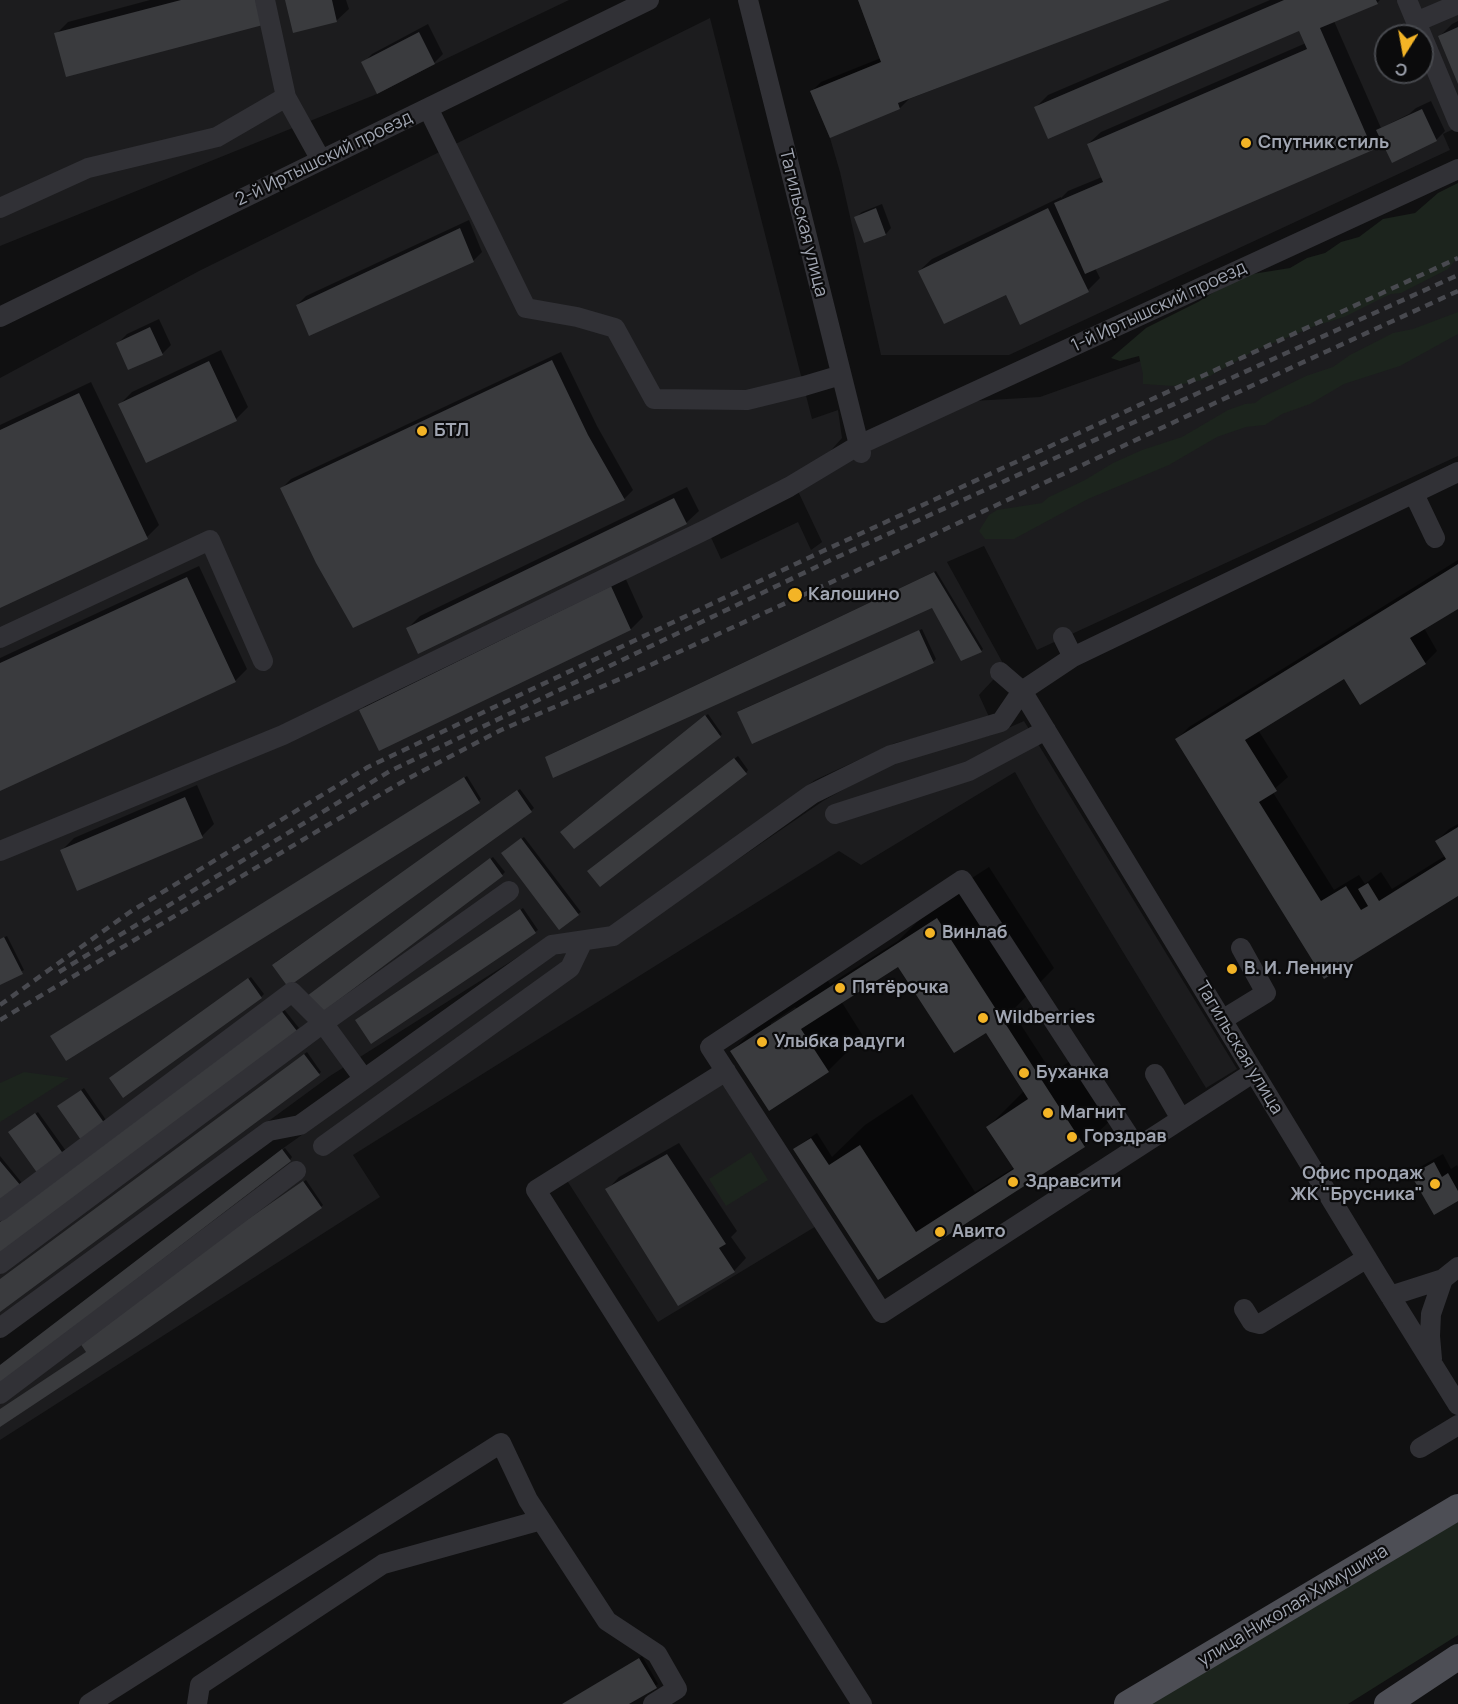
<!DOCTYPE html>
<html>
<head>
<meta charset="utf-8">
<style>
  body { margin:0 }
  #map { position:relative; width:1458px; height:1704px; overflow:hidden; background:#101011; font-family:Manrope,sans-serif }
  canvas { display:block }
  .north { position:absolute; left:1374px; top:24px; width:60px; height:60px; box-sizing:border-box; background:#0b0b0c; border:2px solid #47494e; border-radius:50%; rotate:191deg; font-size:16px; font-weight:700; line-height:24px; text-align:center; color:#a1a6b2 }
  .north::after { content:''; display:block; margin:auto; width:21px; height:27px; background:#f3b426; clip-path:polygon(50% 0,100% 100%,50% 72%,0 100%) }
</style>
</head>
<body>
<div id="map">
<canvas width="1458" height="1704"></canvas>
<div class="north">С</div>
</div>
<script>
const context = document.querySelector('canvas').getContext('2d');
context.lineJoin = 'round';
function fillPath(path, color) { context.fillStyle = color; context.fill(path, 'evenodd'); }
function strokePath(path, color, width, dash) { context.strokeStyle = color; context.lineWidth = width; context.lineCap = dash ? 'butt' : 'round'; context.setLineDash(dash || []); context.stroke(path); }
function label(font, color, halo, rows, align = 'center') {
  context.font = font + ' Manrope,sans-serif'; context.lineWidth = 4.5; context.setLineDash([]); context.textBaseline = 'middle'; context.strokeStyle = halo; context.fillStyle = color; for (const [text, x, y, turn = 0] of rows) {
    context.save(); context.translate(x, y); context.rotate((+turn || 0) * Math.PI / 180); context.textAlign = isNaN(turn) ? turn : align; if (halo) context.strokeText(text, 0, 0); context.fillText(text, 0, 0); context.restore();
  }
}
fillPath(new Path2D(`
  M0,0H569L435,64L377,94L0,246Z
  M858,0H1458V127L1443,134L1450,150L1009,355H881L840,172L830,138L810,91L881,62ZM1386,36H1422V72H1386Z
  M710,18L812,419L838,410L842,438L826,456L785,480L703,520L721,559L798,522L811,550L822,542L796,487L861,453L973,401L1040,397L1166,352L1458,195V456L1037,650L984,546L947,562L1005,667L979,695L990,719L895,743L815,780L613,927L548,938L330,1076L0,1318V378L199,271Z
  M1024,721L1237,1069L1206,1088L1037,811L1015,772L861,865L839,851L353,1155L380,1197L0,1440V1365L282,1149L555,955L616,943L823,801L899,758L992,735Z
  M720,1081L818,1225L658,1322L566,1179Z`), '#1c1c1e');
fillPath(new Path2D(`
  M1458,183V257L1448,269L1401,293L1391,294L1382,298L1344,317L1315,326L1254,351L1203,380L1173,386L1143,384V374L1139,356L1120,361L1111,358L1146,328L1198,302L1240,276L1290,268L1307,258L1325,253L1341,242L1359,237L1383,219L1415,213L1438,193Z
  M1458,312V334L1400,366L1344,384L1310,404L1282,414L1265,425L1246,427L1217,437L1169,465L1088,499L1014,539H985L979,531L989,515L997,510L1042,503L1049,497L1085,480L1113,463L1142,450L1182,437L1228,410L1245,404L1255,403L1263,397L1306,376L1333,367L1350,355L1393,333L1413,329Z
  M24,1072L69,1078L0,1122V1083Z
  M751,1152L768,1180L726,1206L709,1179Z
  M1458,1522V1635L1348,1704H1148L1305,1607Z`), '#1c241d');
fillPath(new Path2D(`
  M150,0H271L56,34L68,22Z
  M286,0H346L349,9L336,21Z
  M860,0H1166L909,99L900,108L812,91L821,82L881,58Z
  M1270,0H1380L1377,3L1334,21L1381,128L1409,114L1416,108L1431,101L1445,131L1436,140L1382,138L1372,148L1095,268L1100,278L1088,290L1006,293L919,271L932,259L1061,197V198L1068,191L1102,177L1088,144L1101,132L1306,43L1300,29L1035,108L1048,95Z
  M1458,21V80L1440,36L1452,24Z
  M428,24L443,54L434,63H363L372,54Z
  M882,204L891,228L886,234L865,241L856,217L862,212Z
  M469,220L482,252L473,261L297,305L306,296Z
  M159,319L171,345L162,354L118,343L127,334Z
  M221,350L248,407L236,419L120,404L132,392Z
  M561,352L597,426L633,490L624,499L282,488L291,479Z
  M91,382L159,525L147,537L0,606V425Z
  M687,487L699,511L686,523L408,628L420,616Z
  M1458,560V607L1424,628L1437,651L1425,663L1344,677L1258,730L1288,777L1272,791L1334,890L1359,875L1365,884L1381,872L1392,889L1445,856L1436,842L1449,829L1458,824V895L1324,977L1177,739L1189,727Z
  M199,566L247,669L235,681L0,789V658Z
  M936,571L983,649L981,651L932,607L549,755Z
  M624,575L643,617L631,629L361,710L373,698Z
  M922,629L936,659L933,662L739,712L741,710Z
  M708,714L722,734L720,736L564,830Z
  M738,756L748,770L746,773L592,869Z
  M467,776L481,799L479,801L54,1034Z
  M197,785L214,824L202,836L62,850L74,838Z
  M520,789L534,808L532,810L288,985L276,962Z
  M524,837L581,912L578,914L505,850Z
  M493,857L505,872L502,875L320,1012L311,994Z
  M989,867L1054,968L1012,1011L1052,1073L1082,1053L1120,1111L1084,1146L878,1278L795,1150L801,1144L817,1133L832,1157L865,1125L912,1094L975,1192L1015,1167L988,1127L1024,1091L988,1033L899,964L841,1001L863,1036L828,1071L732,1051L767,1016L826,978L830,984L898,941L941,898ZM795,1007L797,1009L771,1026V1023Z
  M523,908L538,930L535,932L371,1042L359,1018Z
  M7,936L24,970L0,983V939Z
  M251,977L264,994L261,997L124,1096L113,1076Z
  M283,1008L299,1028L296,1030L0,1223Z
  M307,1052L321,1072L319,1074L0,1311V1280Z
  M84,1088L106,1120L104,1123L61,1104Z
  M38,1112L66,1151L63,1154L13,1130Z
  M679,1143L737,1231L731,1237L746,1258L734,1271L607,1190L619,1177Z
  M285,1148L292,1157L290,1160L0,1366Z
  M1443,1154L1451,1169L1457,1165L1458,1167V1199L1413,1175L1422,1166Z
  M0,1156L22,1183L0,1202Z
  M306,1180L323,1205L321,1207L0,1426V1410L87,1352L123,1307Z
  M642,1656L658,1684L626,1704H563Z`), '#0007');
fillPath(new Path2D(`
  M181,0H256L263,25L66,77L54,33Z
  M285,0H332L337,22L293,33Z
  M858,0H1170L898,103L900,109L830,138L810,91L881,62Z
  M1284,0H1376L1378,4L1320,28L1373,150L1085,274L1054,203L1103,182L1087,144L1307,49L1299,31L1048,139L1034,107Z
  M1458,27V84L1438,36Z
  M419,32L435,64L377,94L361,62Z
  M1422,109L1437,141L1392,163L1376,130Z
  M876,208L886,235L864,243L854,217Z
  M1048,208L1089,292L1020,325L1006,295L944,324L918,271Z
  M460,228L474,262L309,336L296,305Z
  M150,327L163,355L128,370L116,343Z
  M552,360L588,435L625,500L353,628L316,563L280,488Z
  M209,361L237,421L146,463L118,404Z
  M79,393L148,539L0,608V430Z
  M674,498L687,524L418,654L406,628Z
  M1458,564V609L1410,638L1426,664L1360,705L1344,679L1245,740L1277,791L1259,802L1321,901L1346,886L1361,910L1368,906L1358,889L1368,883L1379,901L1446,859L1435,841L1458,827V896L1324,979L1175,739Z
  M934,572L982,652L961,661L932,608L553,778L545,757Z
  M187,577L236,682L0,791V663Z
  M611,586L631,630L379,751L359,710Z
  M919,630L934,663L752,744L737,712Z
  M705,715L721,737L574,849L560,832Z
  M734,758L747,774L600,887L587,871Z
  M464,777L480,803L66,1061L50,1036Z
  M517,790L532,812L288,987L272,965Z
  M185,797L203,838L77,891L60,850Z
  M521,838L579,915L559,930L501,853Z
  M490,858L503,876L320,1014L307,996Z
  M520,909L536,933L371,1044L355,1020Z
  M937,918L1085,1147L878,1280L793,1149L811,1138L829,1165L860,1145L916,1232L1014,1169L986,1127L1028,1099L986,1033L954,1053L898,967L801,1029L829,1072L769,1111L730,1051Z
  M4,937L23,974L0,985V939Z
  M248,978L262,998L123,1098L109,1078Z
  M280,1009L297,1031L0,1257V1222Z
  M304,1054L320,1075L0,1312V1279Z
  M81,1090L105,1124L81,1140L57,1106Z
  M35,1113L64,1155L38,1174L8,1132Z
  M282,1149L291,1161L0,1384V1365Z
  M667,1154L726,1244L719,1248L735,1272L678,1306L605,1189Z
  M0,1161L21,1186L0,1204Z
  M1434,1162L1442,1177L1448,1173L1458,1191V1201L1434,1215L1411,1175Z
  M303,1181L322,1208L137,1336L0,1427V1409L86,1352L78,1340L118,1309Z
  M639,1658L657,1688L629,1704H562Z`), '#3a3b3e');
strokePath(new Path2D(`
  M748,0L861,453
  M1407,0L1458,122
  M1416,22L1458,4
  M286,97L321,160
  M428,108L526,308L577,317L615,328L654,399L747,400L804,386L841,375
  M0,208L88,168L217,137L286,97L265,0
  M0,317L649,0
  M1414,494L1435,538
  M1063,637L1073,657
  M0,638L210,540L263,661
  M1000,672L1022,691L1379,1278L1458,1405
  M835,814L969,771L1046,730
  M0,851L283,735L707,529L789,487L859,445L1458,169
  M1222,1020L1266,993L1241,948
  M726,1071L536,1190L862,1704
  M1155,1074L1181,1119
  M323,1146L570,968L583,941
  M1136,1147L962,880L710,1047L882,1313L1254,1072
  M0,1211L292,992L323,1023L364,1079
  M0,1264L323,1023L509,891
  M1390,1296L1443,1279L1458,1267
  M1244,1309L1252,1322L1260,1324L1367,1258
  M0,1328L269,1131L300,1125L552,945L613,936L812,794L891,755L1001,722L1022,691L1073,657L1458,472
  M1432,1359L1430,1336L1431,1314L1443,1279
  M0,1394L296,1171
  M1420,1448L1458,1425
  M89,1704L501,1443L528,1500L607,1621L657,1654L677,1689L653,1704
  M197,1704L200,1685L383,1564L541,1520`), '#313136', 20);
strokePath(new Path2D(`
  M1127,1704L1458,1507
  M1387,1704L1458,1657`), '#4d4e55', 26);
strokePath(new Path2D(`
  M59,972L390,771L833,559L1458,275
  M0,1005L130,912L368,767L823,551L1458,258
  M0,1020L321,829L409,778L501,730L622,678L847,575L1247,388L1458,291`), '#48494f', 4.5, [8, 6]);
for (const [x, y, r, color] of [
  [1246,143,6,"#f3b426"],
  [422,431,6,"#f3b426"],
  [795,595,8,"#f3b426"],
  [930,933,6,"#f3b426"],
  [1232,969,6,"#f3b426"],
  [840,988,6,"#f3b426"],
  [983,1018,6,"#f3b426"],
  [762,1042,6,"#f3b426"],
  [1024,1073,6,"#f3b426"],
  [1048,1113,6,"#f3b426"],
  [1072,1137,6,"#f3b426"],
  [1013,1182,6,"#f3b426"],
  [1435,1184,6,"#f3b426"],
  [940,1232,6,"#f3b426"]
]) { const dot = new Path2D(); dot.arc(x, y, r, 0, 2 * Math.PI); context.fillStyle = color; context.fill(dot); strokePath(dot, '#0b0b0c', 2); }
label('bold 18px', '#a1a6b2', '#0b0b0c', [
  ["Спутник стиль",1258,143],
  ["БТЛ",434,431],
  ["Калошино",808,595],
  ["Винлаб",942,933],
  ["В. И. Ленину",1244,969],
  ["Пятёрочка",852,988],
  ["Wildberries",995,1018],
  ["Улыбка радуги",774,1042],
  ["Буханка",1036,1073],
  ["Магнит",1060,1113],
  ["Горздрав",1084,1137],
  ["Офис продаж",1423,1174,"right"],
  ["ЖК \"Брусника\"",1423,1195,"right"],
  ["Здравсити",1025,1182],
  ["Авито",952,1232]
], 'left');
label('18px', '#a1a6b2', '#0b0b0c', [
  ["2-й Иртышский проезд",324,159,-26],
  ["Тагильская улица",803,223,76],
  ["1-й Иртышский проезд",1159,307,-25],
  ["Тагильская улица",1239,1048,59],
  ["улица Николая Химушина",1293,1606,-31]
]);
</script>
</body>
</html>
